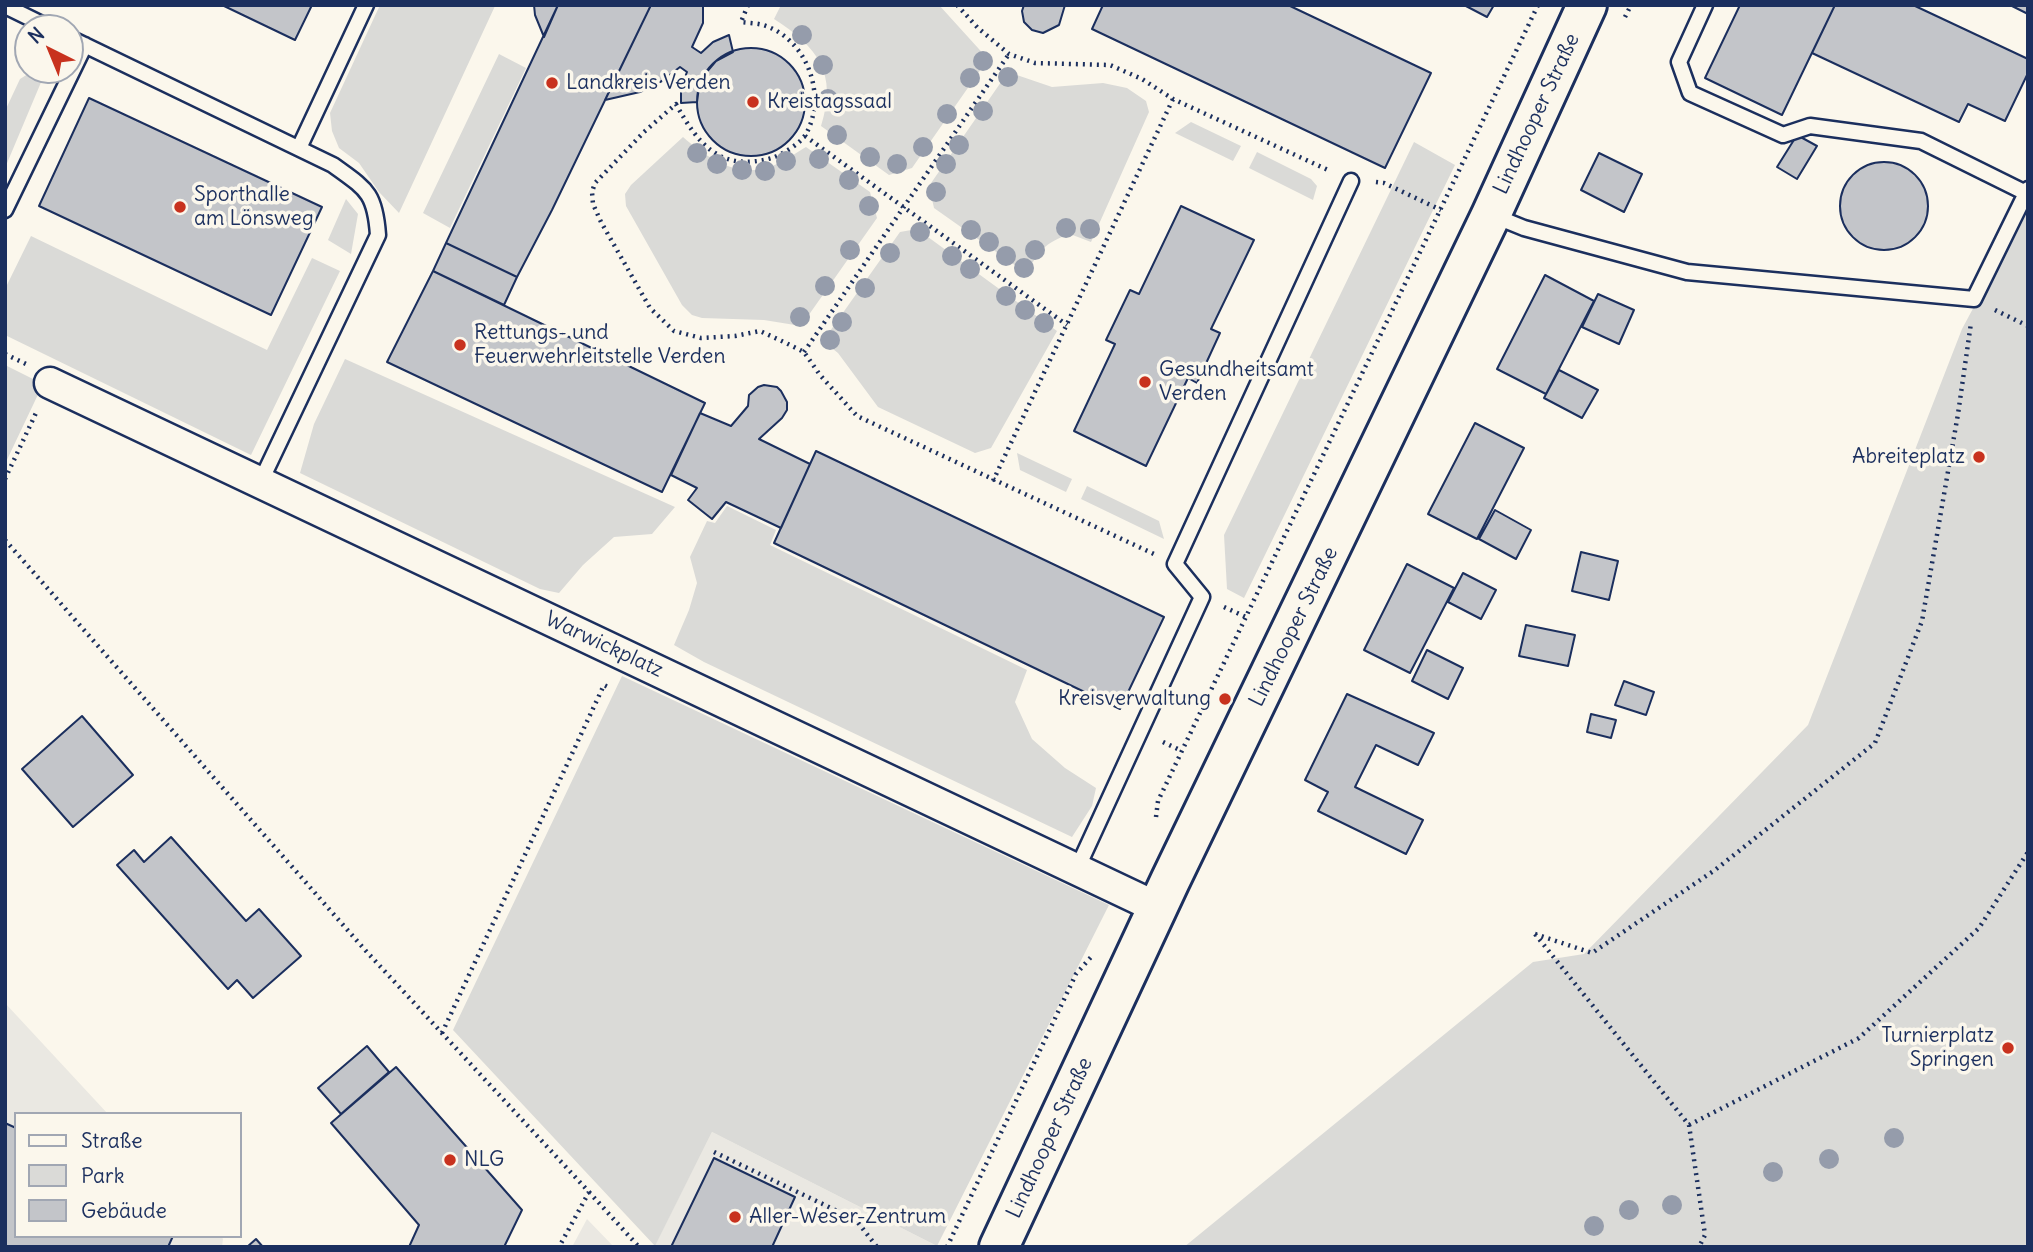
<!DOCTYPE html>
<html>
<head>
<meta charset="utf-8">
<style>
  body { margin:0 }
  #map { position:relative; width:2033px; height:1252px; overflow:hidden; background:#fbf7ec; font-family:Delius,sans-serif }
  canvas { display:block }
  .frame { position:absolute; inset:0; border:7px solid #1b2f5e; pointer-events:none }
  .legend { position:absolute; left:14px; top:1112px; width:228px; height:126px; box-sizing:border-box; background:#fbf7ec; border:2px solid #a1a7b3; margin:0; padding:9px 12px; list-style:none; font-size:21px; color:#1b2f5e }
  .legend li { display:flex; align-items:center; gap:14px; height:35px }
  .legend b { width:35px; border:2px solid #a1a7b3 }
  .north { position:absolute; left:14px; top:14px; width:70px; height:70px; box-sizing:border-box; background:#fbf7ec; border:2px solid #a1a7b3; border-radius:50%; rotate:317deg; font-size:19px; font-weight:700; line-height:28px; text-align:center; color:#1b2f5e }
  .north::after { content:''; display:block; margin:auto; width:24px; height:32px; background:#c8321e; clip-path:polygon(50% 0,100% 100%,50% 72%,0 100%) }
</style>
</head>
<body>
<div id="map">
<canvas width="2033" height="1252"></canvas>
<div class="frame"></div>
<ul class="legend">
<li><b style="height:9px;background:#fbf7ec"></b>Straße</li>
<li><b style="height:19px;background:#dadad7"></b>Park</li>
<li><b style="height:19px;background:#c3c5c9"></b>Gebäude</li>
</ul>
<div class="north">N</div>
</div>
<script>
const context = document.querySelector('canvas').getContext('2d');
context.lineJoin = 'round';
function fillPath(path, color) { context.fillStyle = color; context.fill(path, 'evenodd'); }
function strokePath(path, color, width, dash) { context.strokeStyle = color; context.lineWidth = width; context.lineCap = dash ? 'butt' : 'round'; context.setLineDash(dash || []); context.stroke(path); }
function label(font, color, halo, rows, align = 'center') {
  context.font = font + ' Delius,sans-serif'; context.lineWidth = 7; context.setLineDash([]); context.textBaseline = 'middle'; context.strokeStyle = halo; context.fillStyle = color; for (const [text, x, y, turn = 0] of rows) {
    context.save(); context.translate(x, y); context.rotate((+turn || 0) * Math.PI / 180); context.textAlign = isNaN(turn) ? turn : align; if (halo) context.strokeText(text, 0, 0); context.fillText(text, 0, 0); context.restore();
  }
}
fillPath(new Path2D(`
  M5,1003L108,1114H16V1236H221L223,1239L222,1247H5Z
  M712,1132L937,1246L654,1247Z
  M587,1219L614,1247H572Z`), '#eae8e2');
fillPath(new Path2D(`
  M380,5L495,6L399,213L379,192L359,163L339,148L332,131L330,113Z
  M781,5H939L988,59L912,168L889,175L821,126C838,74 818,47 774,19Z
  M499,54L526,68L450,228L423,213Z
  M31,72L37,73L42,80L5,168V111L20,79Z
  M1008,72L1052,87L1103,83L1127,88L1146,101L1149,112L1091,242L1070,234C1044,243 1040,250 1026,273L934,208L929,186Z
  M1191,122L1241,146L1233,161L1175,133Z
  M683,137C709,160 742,181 777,164C787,160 797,152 806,147L870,192L877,218L801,326L764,320L702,318L692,315L682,305L626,206L625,194L631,185Z
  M1414,142L1455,165L1244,598L1227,589L1224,535Z
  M1257,152L1311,179L1317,186L1313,200L1249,168Z
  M346,199L358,214L351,254L328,240Z
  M2028,206V1247H1184L1533,962L1584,954L1808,725L1962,329Z
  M917,229L1057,331L991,448L975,453L878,407L838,353L823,341L900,232Z
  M31,236L267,350L312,258L340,271L251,455L5,335V289Z
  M345,359L675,507L652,534L614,537L583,565L559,593L540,589L300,473L314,424Z
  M5,365L43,384L5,464Z
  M1017,453L1072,479L1066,492L1020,470Z
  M1087,486L1159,521L1164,539L1081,499Z
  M727,506L776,530L770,545L1027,670L1015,702L1032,739L1065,768L1096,788L1092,806L1072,837L704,662L674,645L689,610L697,583L690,557L707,521L715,523Z
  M622,676L1109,905L937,1246L712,1132L655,1246L453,1030Z`), '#dadad7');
const building = new Path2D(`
  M222,5H312L295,40Z
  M534,5H558L544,37L535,15Z
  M558,5H651L552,210L517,277L446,243Z
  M651,5H703V23L692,47L701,53L713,42L729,35L733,52L716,61L705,74L699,87L697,102L681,103V87L687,72L680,67L662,81L640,92L605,100Z
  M1024,5H1065L1059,25L1043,33L1032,30L1024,22L1022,11Z
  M1103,5H1288L1431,73L1385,168L1092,29Z
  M1464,5H1494L1487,17Z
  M1740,5H1835L1782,115L1705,78Z
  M1835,5H1913L2028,59V73L2005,121L1968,104L1959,122L1812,53Z
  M2010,5H2028V14Z
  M697 102a54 54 0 1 1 108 0a54 54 0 1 1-108 0Z
  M89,98L322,207L271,315L39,206Z
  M1797,135L1817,146L1797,179L1777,167Z
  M1599,153L1642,174L1624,212L1581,190Z
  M1840 206a44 44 0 1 1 88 0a44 44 0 1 1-88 0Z
  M1181,206L1254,240L1211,329L1220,333L1197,383L1188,378L1146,466L1074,431L1115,344L1106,340L1130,290L1139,294Z
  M446,243L517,277L504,305L433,271Z
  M433,271L705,403L662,492L387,362Z
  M1545,275L1594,301L1546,394L1497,369Z
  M1598,294L1634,310L1619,344L1582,327Z
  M1559,370L1598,390L1582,418L1544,398Z
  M764,385L777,387L781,391L787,402V410L782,418L759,439L810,464L781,528L726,502L712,519L688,500L697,488L671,475L700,413L731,426L748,406L749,395L758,387Z
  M1475,423L1524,448L1477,539L1428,514Z
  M816,451L1164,617L1120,709L774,543Z
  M1495,510L1531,530L1516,559L1479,539Z
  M1581,552L1618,561L1609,600L1572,591Z
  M1407,564L1454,588L1410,673L1364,650Z
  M1463,573L1496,590L1481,619L1448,602Z
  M1526,625L1575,635L1568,666L1519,656Z
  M1427,650L1463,668L1448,699L1412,681Z
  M1624,681L1654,692L1646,715L1615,705Z
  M1347,694L1434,733L1418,765L1376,745L1355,787L1423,820L1406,854L1318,811L1328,792L1305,780Z
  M1591,714L1616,720L1611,738L1587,732Z
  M82,716L133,775L73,827L22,769Z
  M171,837L246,921L259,909L301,956L253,998L237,980L228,989L117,865L134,850L144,862Z
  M367,1046L389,1072L341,1114L318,1088Z
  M396,1067L522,1210L504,1247H409L419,1225L331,1123Z
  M5,1123L16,1128V1236H173L168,1247H5Z
  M714,1158L795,1197L772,1247H671Z
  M256,1239L263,1247H247Z`);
fillPath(building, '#c3c5c9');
strokePath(building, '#1b2f5e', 2);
const service = new Path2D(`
  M1705,5L1679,62L1690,93L1783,135L1810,126L1921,141L2026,193
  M5,6L50,28
  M70,38L333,165C366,189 375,192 378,235L260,483
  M299,148L366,5
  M5,210L85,45
  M1492,215L1524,228L1687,272L1974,299L2028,189
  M1077,869L1202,597L1175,564L1351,181`);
const minor = new Path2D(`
  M50,383L1158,908`);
const secondary = new Path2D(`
  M999,1247L1170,881L1491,215L1587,5`);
strokePath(service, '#1b2f5e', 19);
strokePath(minor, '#1b2f5e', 35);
strokePath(secondary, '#1b2f5e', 44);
strokePath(new Path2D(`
  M748,5L741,22C748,23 756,23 763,25C806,38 828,94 806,134C800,144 783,154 772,158C721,172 699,146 676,104L644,132L595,183L592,192L593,204L601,222L650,308L674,331L701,338L735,336L760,331L786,343L804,352L820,375L857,416L1154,554
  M957,5L978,28L1009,54L1035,63L1110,65L1142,79L1173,99L1328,170
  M1625,17L1631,5
  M805,136L1067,325
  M1376,182L1384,183L1441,210
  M1995,310L2028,326
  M804,352L1009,54
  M5,354L26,364
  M5,479L36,413
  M993,481L1173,99
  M5,540L366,951L589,1192L559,1247
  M1224,607L1246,617
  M1163,742L1182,751
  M1156,817L1158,801L1538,5
  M1535,934L1592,953L1715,870L1875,743L1922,621L1958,414L1971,323
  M1535,934L1689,1125L1705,1235L1699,1247
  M442,1033L604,685L608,687
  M1689,1125L1859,1038L1979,928L2028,852
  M714,1152L856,1220L877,1247
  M589,1192L639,1247
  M947,1247L1076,974L1091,957`), '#1b2f5e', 4.5, [2, 5]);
strokePath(service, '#fbf7ec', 14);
strokePath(minor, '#fbf7ec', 30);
strokePath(secondary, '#fbf7ec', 38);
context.fillStyle = '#959cab';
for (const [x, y] of [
  [802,35],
  [983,61],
  [823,65],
  [1008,77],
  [970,78],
  [828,99],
  [983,111],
  [947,114],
  [837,135],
  [959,145],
  [923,147],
  [697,153],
  [870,157],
  [819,159],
  [786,161],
  [717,164],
  [897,164],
  [946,164],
  [742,170],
  [765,171],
  [849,180],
  [936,192],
  [869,206],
  [1066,228],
  [1090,229],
  [971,230],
  [920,232],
  [989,242],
  [850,250],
  [1035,250],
  [890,253],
  [952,256],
  [1006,256],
  [1024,268],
  [970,269],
  [825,286],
  [865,288],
  [1006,296],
  [1025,310],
  [800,317],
  [842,322],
  [1044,323],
  [830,340],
  [1894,1138],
  [1829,1159],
  [1773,1172],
  [1672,1205],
  [1629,1210],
  [1594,1226]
]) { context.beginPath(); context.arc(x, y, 10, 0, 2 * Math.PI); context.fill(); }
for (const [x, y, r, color] of [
  [552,83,7,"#c8321e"],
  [753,102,7,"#c8321e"],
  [180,207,7,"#c8321e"],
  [460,345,7,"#c8321e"],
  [1145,382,7,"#c8321e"],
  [1979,457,7,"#c8321e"],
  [1225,699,7,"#c8321e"],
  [2008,1048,7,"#c8321e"],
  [450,1160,7,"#c8321e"],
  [735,1217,7,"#c8321e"]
]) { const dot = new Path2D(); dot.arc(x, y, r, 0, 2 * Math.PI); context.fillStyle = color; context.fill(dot); strokePath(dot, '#fbf7ec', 2.5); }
label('21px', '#1b2f5e', '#fbf7ec', [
  ["Landkreis Verden",566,83],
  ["Kreistagssaal",767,102],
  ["Sporthalle",194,195],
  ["am Lönsweg",194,219],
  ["Rettungs- und",474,333],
  ["Feuerwehrleitstelle Verden",474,357],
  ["Gesundheitsamt",1159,370],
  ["Verden",1159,394],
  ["Abreiteplatz",1965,457,"right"],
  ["Kreisverwaltung",1211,699,"right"],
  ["Turnierplatz",1994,1036,"right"],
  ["Springen",1994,1060,"right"],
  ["NLG",464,1160],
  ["Aller-Weser-Zentrum",749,1217]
], 'left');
label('21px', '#1b2f5e', '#fbf7ec', [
  ["Lindhooper Straße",1537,114,-65],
  ["Lindhooper Straße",1294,627,-64],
  ["Warwickplatz",604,645,25],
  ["Lindhooper Straße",1050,1138,-65]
]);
</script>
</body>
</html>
